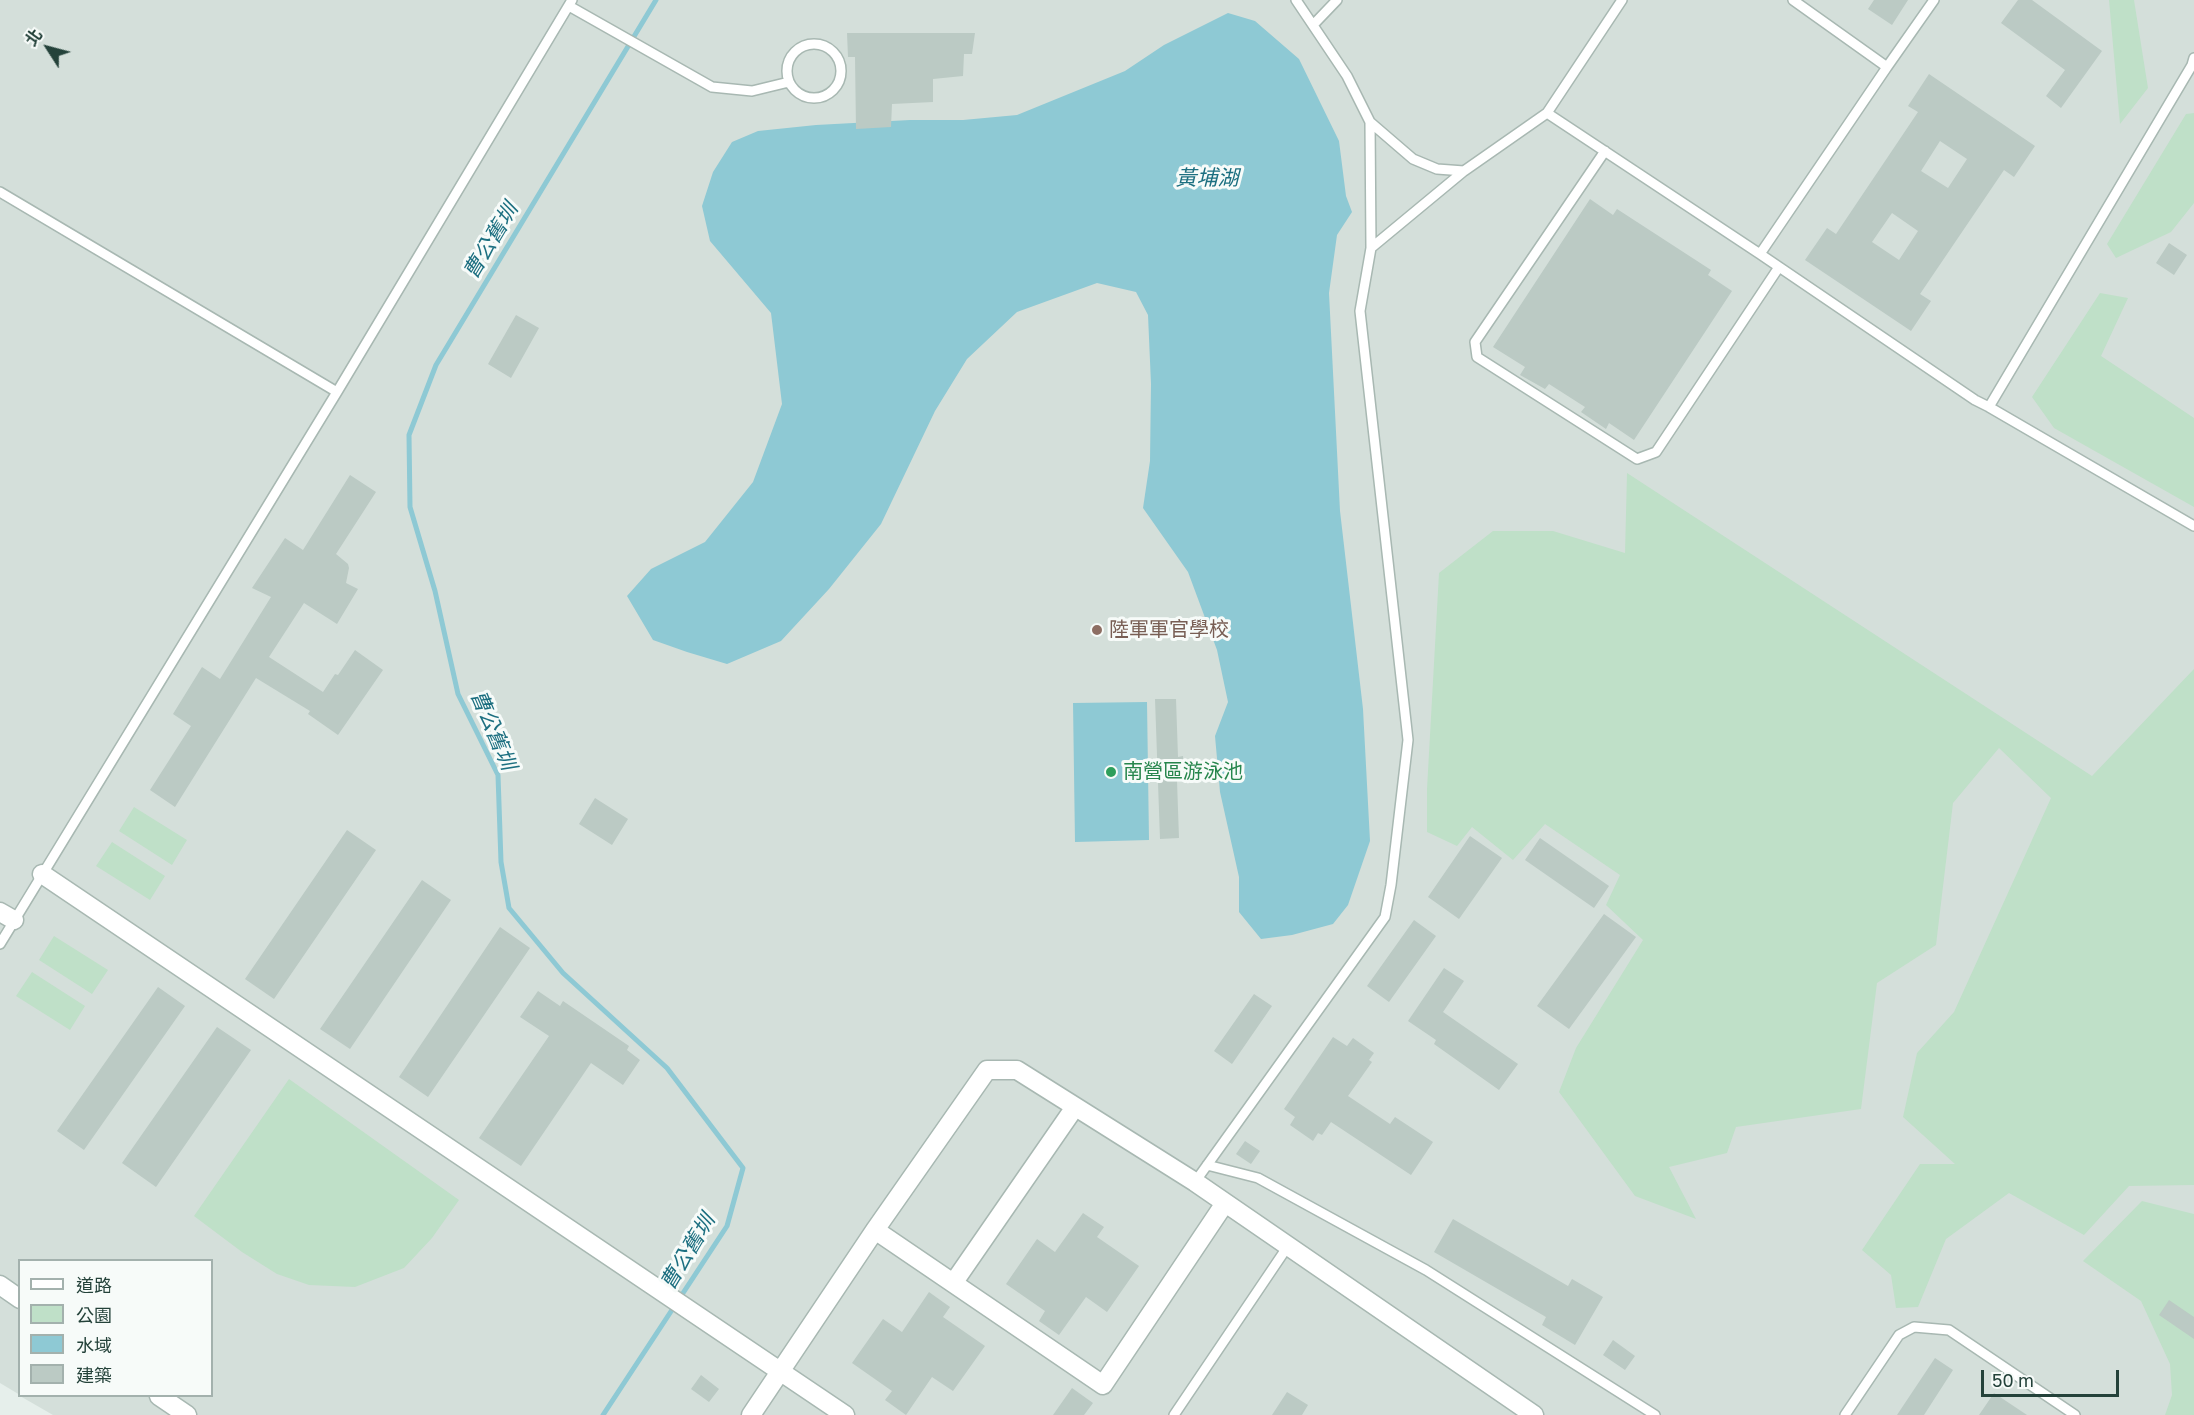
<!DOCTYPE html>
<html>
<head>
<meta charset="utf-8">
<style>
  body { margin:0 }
  #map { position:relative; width:2194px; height:1415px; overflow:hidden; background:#e6efeb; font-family:"Golos Text","Noto Sans TC",sans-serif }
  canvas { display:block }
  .legend { position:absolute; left:18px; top:1259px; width:195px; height:138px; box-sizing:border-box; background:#f7fbf9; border:2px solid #a3b1ad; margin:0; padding:8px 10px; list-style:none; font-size:18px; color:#24423a }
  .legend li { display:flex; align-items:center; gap:12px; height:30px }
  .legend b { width:30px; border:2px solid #a3b1ad }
  .north { position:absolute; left:18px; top:18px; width:60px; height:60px; -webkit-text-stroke:4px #f7fbf9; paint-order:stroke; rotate:306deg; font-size:16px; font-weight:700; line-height:24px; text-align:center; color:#24423a }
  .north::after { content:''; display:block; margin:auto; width:21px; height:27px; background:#24423a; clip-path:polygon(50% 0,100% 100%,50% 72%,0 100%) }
  .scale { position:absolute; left:1981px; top:1370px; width:138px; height:27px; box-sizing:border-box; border:3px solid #24423a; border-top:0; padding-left:8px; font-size:18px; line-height:21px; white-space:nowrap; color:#24423a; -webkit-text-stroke:4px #f7fbf9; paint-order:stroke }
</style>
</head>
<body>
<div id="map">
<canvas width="2194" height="1415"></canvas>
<ul class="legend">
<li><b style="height:8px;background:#fff"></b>道路</li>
<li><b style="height:16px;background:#bfe0c8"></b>公園</li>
<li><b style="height:16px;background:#8ec9d4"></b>水域</li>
<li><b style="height:16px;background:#bbcac4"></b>建築</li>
</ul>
<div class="north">北</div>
<div class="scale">50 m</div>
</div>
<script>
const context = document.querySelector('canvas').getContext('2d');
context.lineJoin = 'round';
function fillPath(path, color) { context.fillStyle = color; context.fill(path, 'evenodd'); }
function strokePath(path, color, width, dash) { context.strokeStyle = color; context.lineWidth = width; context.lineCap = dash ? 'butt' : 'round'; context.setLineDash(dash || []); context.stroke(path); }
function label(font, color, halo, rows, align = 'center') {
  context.font = font + ' "Golos Text","Noto Sans TC",sans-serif'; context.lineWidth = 6; context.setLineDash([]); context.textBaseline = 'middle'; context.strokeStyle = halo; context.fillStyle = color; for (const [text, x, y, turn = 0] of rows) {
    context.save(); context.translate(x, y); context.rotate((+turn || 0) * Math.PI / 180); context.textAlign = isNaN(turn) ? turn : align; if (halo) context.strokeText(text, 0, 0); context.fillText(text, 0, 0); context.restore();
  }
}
fillPath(new Path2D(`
  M0,0H2194V1415H53L20,1396H212V1260H20V1395L0,1383Z`), '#d4dfda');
fillPath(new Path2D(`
  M2109,0H2134L2148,88L2120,124Z
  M2194,113V203L2171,232L2116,258L2107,244L2186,114Z
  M2100,293L2128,298L2101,356L2194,418V507L2054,428L2032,397Z
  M1627,473L2092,776L2194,669V1185L2129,1186L2084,1235L2009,1193L1946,1239L1918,1307L1896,1308L1891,1275L1862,1250L1920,1164H1955L1903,1117L1917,1053L1954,1012L2051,798L1999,748L1953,803L1936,945L1877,983L1861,1109L1736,1127L1727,1153L1669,1167L1696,1219L1635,1196L1559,1092L1576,1048L1643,940L1606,905L1620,875L1545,824L1513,860L1472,827L1457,846L1427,832V789L1439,573L1493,531H1553L1625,553Z
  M134,807L187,840L172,865L119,831Z
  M112,842L165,876L150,900L96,866Z
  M54,936L108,970L92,994L39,960Z
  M32,972L85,1006L70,1030L16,996Z
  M289,1079L459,1200L432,1238L404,1268L355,1287L309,1285L277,1274L242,1252L194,1216Z
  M2142,1201L2194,1214V1415H2165L2172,1395L2170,1364L2141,1301L2083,1261Z`), '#bfe0c8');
fillPath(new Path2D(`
  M1228,13L1255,21L1299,59L1339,141L1346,196L1352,212L1337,235L1329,293L1340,511L1363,709L1370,841L1348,905L1333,924L1292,935L1261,939L1239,912V877L1220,792L1215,736L1228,702L1217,650L1188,572L1143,508L1150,461L1151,384L1148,315L1136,292L1097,283L1017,312L967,359L935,411L881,524L829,589L781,641L727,664L687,652L653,640L627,596L651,569L705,542L753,482L782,404L771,313L710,241L702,206L713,172L732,142L758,131L816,125L910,120H963L1017,115L1125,71L1164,45Z
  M1147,702L1149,840L1075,842L1073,703Z`), '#8ec9d4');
strokePath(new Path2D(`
  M603,1415L727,1226L743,1168L667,1068L563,973L509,908L501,862L498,775L458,694L435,591L410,507L409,435L436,365L656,0`), '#8ec9d4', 5);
fillPath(new Path2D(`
  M1874,0H1908L1892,25L1868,9Z
  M2018,0H2032L2102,51L2061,108L2046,96L2065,70L2001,23Z
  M847,33H975L972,54H964L963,76L933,79V102L892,104L891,127L856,129L855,57H848Z
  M1929,74L2035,146L2014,177L2004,170L1920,294L1931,301L1911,331L1805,260L1827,228L1836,234L1918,112L1908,106ZM1940,141L1967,159L1948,188L1921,171ZM1892,213L1918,231L1899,260L1872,242Z
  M1590,199L1613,215L1617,209L1711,270L1708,275L1732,291L1634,440L1609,423L1606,429L1581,412L1585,407L1549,384L1545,389L1520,375L1525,367L1493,347Z
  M2169,243L2187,255L2174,275L2156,263Z
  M516,315L539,328L511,378L488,364Z
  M350,475L376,492L336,554L348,564L349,568L346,583L358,589L337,624L304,603L269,657L323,692L335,674L338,675L355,650L383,670L338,735L308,714L310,711L256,678L175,807L150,790L191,726L173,714L202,667L220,679L271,597L252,588L285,538L303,550Z
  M1155,699H1176L1178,757L1183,756L1184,781H1177L1179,838L1160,839Z
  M595,798L628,819L612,845L579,824Z
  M347,830L376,850L274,999L245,979Z
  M1470,836L1502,858L1459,919L1428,897Z
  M1540,838L1609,886L1594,908L1525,860Z
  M422,880L451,900L350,1049L320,1029Z
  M1604,914L1636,937L1569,1029L1537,1006Z
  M1414,920L1436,936L1389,1002L1367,986Z
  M500,927L530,948L428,1097L399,1077Z
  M1444,968L1464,981L1443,1012L1518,1064L1499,1090L1434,1044L1436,1040L1408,1021Z
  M158,987L185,1006L84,1150L57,1131Z
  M538,991L560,1006L563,1001L629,1046L627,1050L640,1060L623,1085L591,1063L521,1166L479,1138L549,1036L520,1017Z
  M1254,994L1272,1006L1232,1064L1214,1051Z
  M217,1027L251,1050L156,1187L122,1163Z
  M1333,1037L1347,1046L1353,1038L1374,1053L1369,1060L1372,1062L1348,1096L1390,1124L1395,1117L1433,1142L1411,1175L1331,1122L1322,1135L1318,1133L1313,1141L1290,1125L1295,1117L1284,1109Z
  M1245,1141L1260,1151L1251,1164L1236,1154Z
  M1083,1213L1104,1227L1097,1237L1139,1266L1107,1312L1086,1297L1059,1335L1039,1321L1045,1311L1006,1284L1037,1239L1055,1252Z
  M1453,1219L1568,1286L1572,1279L1603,1297L1575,1345L1542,1325L1546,1317L1434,1252Z
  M929,1292L950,1307L943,1317L985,1346L953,1391L932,1377L906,1415L885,1400L892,1391L852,1363L883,1319L902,1332Z
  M2169,1300L2194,1317V1339L2159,1315Z
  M1613,1340L1635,1356L1625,1370L1603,1355Z
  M1935,1358L1953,1370L1924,1415H1897Z
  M701,1375L719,1389L709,1402L691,1389Z
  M1072,1388L1093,1403L1084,1415H1053Z
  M1287,1392L1308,1405L1302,1415H1272Z
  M1994,1393L2027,1415H1979Z`), '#bbcac4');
const lane = new Path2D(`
  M569,6L712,87L752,91L789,82
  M1313,25L1337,0
  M787 71a27 27 0 1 1 54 0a27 27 0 1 1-54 0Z
  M2194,58L2192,65L1989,407L2194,526
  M1887,67L1934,0
  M1547,113L1760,254L1975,400L1989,407
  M1370,122L1413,159L1437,169L1464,171
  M1605,151L1475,342L1477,357L1637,459L1656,452L1779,267
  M0,192L337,392
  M1371,248L1464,171L1547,113L1622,0
  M1760,254L1887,67L1793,0
  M0,944L337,392L572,0
  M1207,1165L1258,1178L1426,1270L1655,1415
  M1195,1182L1385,917L1391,885L1408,740L1360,311L1371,248L1370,122L1347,76L1296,0
  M1174,1415L1288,1246
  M1845,1415L1899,1335L1914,1327L1949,1330L2075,1415`);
const street = new Path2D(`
  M42,874L845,1415
  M0,912L14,920
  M875,1230L1103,1385L1225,1203
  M954,1282L1075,1107
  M0,1285L20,1299
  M159,1396L187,1415
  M751,1415L875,1230L987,1070H1017L1195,1182L1534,1415`);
strokePath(lane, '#a8b8b2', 12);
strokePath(street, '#a8b8b2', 21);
strokePath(lane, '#fff', 9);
strokePath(street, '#fff', 18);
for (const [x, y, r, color] of [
  [1097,630,6,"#8d6e63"],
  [1111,772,6,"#2e9e5b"]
]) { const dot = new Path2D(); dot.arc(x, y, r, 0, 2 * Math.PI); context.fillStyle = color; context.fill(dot); strokePath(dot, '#f7fbf9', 2); }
label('20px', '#785e54', '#f7fbf9', [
  ["陸軍軍官學校",1109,630]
], 'left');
label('20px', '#27864d', '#f7fbf9', [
  ["南營區游泳池",1123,772]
], 'left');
label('italic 21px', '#1c6f80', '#f7fbf9', [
  ["黃埔湖",1207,178],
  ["曹公舊圳",491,241,-59],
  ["曹公舊圳",493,730,67],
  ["曹公舊圳",688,1252,-59]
]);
</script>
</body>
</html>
